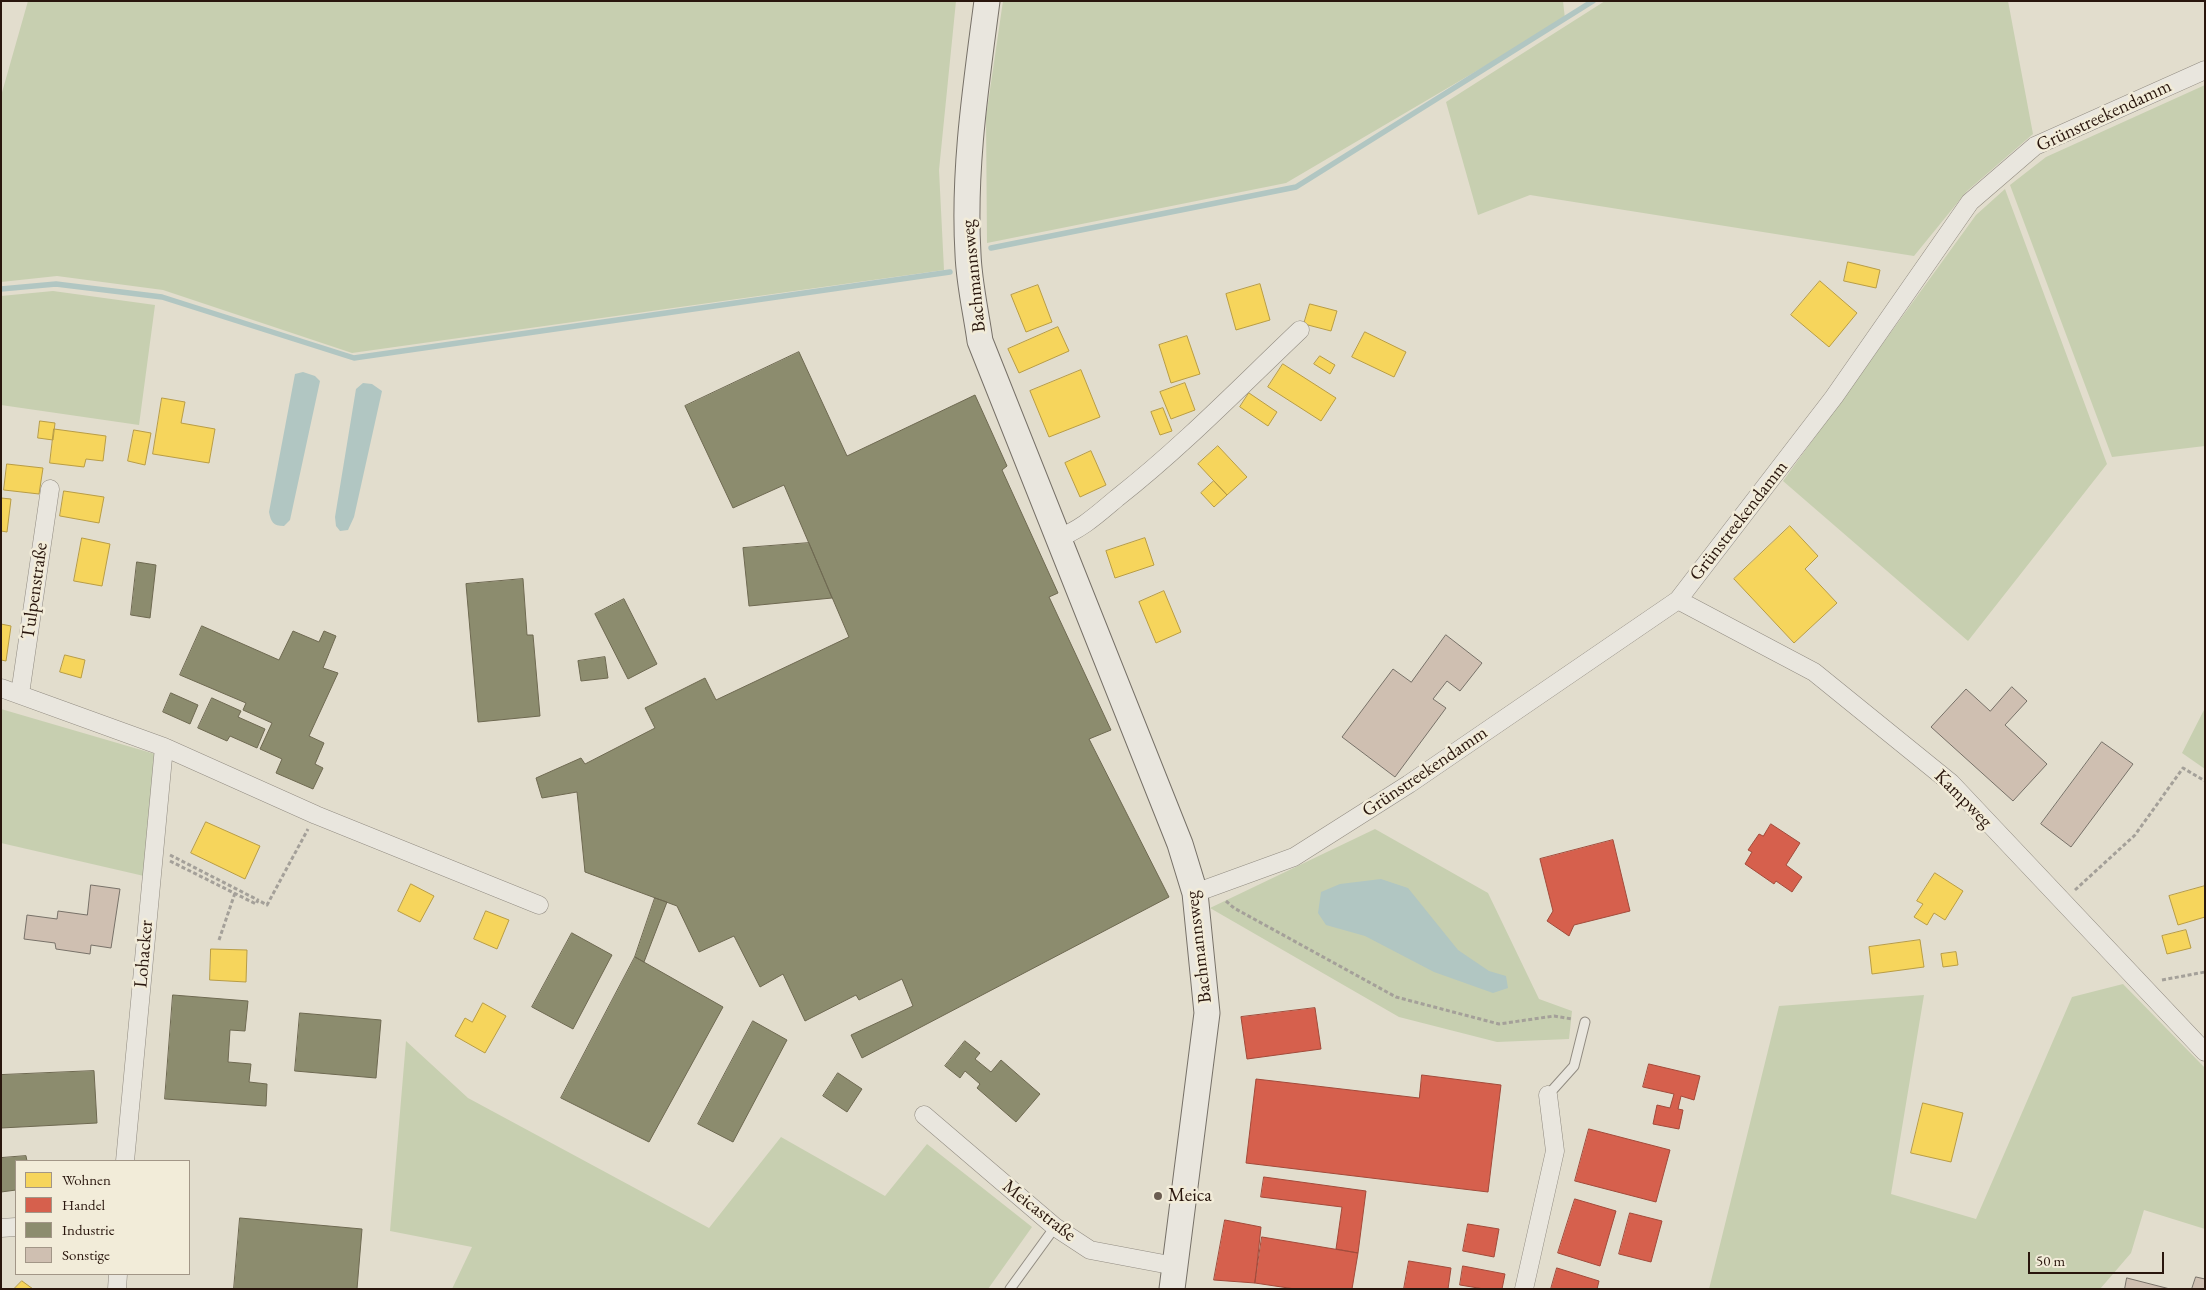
<!DOCTYPE html>
<html>
<head>
<meta charset="utf-8">
<style>
  body { margin:0 }
  #map { position:relative; width:2206px; height:1290px; overflow:hidden; background:#e2ddcd; font-family:"EB Garamond",serif }
  canvas { display:block }
  .frame { position:absolute; inset:0; border:2px solid #29160d; pointer-events:none }
  .legend { position:absolute; left:15px; top:1160px; width:175px; height:115px; box-sizing:border-box; background:#f2ecd9; border:1px solid #a29687; margin:0; padding:6px 9px; list-style:none; font-size:15px; color:#29160d }
  .legend li { display:flex; align-items:center; gap:10px; height:25px }
  .legend b { width:25px; border:1px solid #a29687 }
  .scale { position:absolute; left:2028px; top:1252px; width:136px; height:22px; box-sizing:border-box; border:2px solid #29160d; border-top:0; padding-left:6px; font-size:15px; line-height:18px; white-space:nowrap; color:#29160d; -webkit-text-stroke:4px #f2ecd9; paint-order:stroke }
</style>
</head>
<body>
<div id="map">
<canvas width="2206" height="1290"></canvas>
<div class="frame"></div>
<ul class="legend">
<li><b style="height:14px;background:#f6d55c"></b>Wohnen</li>
<li><b style="height:14px;background:#d6604d"></b>Handel</li>
<li><b style="height:14px;background:#8c8c6e"></b>Industrie</li>
<li><b style="height:14px;background:#cfbfb1"></b>Sonstige</li>
</ul>
<div class="scale">50 m</div>
</div>
<script>
const context = document.querySelector('canvas').getContext('2d');
context.lineJoin = 'round';
function fillPath(path, color) { context.fillStyle = color; context.fill(path, 'evenodd'); }
function strokePath(path, color, width, dash) { context.strokeStyle = color; context.lineWidth = width; context.lineCap = dash ? 'butt' : 'round'; context.setLineDash(dash || []); context.stroke(path); }
function label(font, color, halo, rows, align = 'center') {
  context.font = font + ' "EB Garamond",serif'; context.lineWidth = 5; context.setLineDash([]); context.textBaseline = 'middle'; context.strokeStyle = halo; context.fillStyle = color; for (const [text, x, y, turn = 0] of rows) {
    context.save(); context.translate(x, y); context.rotate((+turn || 0) * Math.PI / 180); context.textAlign = isNaN(turn) ? turn : align; if (halo) context.strokeText(text, 0, 0); context.fillText(text, 0, 0); context.restore();
  }
}
fillPath(new Path2D(`
  M28,1H956L939,170L944,270L352,353L163,290L57,276L1,282V96Z
  M1003,1H1563L1565,19L1286,183L987,243L986,117Z
  M1605,1H2008L2033,134L1967,191L1914,256L1530,195L1478,215L1446,102Z
  M2205,85V446L2112,457L2010,185L2046,157Z
  M2005,189L2107,464L1968,641L1783,481L1976,215Z
  M53,291L155,305L139,425L1,405V296Z
  M2205,708V769L2182,753Z
  M1,709L155,754L144,876L1,843Z
  M1375,829L1488,893L1539,999L1572,1011L1569,1039L1497,1042L1399,1017L1210,908Z
  M2123,984L2205,1068V1229L2144,1210L2131,1253L2100,1289H1709L1779,1006L1924,995L1891,1194L1976,1219L2072,997Z
  M406,1041L468,1098L709,1228L781,1137L885,1196L927,1144L1032,1227L988,1289H452L472,1247L390,1231Z`), '#c7cfb0');
fillPath(new Path2D(`
  M303,372L315,376L320,381L290,520L284,526C273,526 271,522 269,512L295,374Z
  M363,383L372,384L382,391L354,517L348,530L340,531L336,526L335,517L356,389Z
  M1381,879L1408,888L1458,950L1489,971L1506,976L1508,988L1493,993L1434,972L1365,936L1326,925L1318,913L1321,892L1340,884Z`), '#b1c6c2');
const homes = new Path2D(`
  M1848,262L1880,270L1876,288L1844,281Z
  M1820,281L1857,313L1829,347L1791,315Z
  M1260,284L1270,320L1236,330L1226,294Z
  M1038,285L1052,322L1026,332L1011,295Z
  M1310,304L1337,311L1331,331L1304,324Z
  M1058,327L1069,351L1019,373L1008,349Z
  M1365,332L1406,352L1394,377L1352,357Z
  M1187,336L1200,374L1171,383L1159,345Z
  M1320,356L1335,365L1330,374L1314,364Z
  M1283,364L1336,398L1321,421L1268,387Z
  M1081,370L1100,417L1049,437L1030,391Z
  M1185,383L1195,410L1171,419L1160,392Z
  M1249,393L1277,412L1268,426L1240,407Z
  M162,398L185,402L181,423L215,429L209,463L153,454Z
  M1163,408L1172,431L1160,435L1151,412Z
  M40,421L55,423L53,440L38,438Z
  M54,429L106,436L103,461L86,459L84,467L50,463Z
  M134,430L151,433L145,465L128,461Z
  M1218,446L1247,477L1227,495L1198,464Z
  M1091,451L1106,485L1080,497L1065,463Z
  M7,464L43,468L39,494L4,490Z
  M1214,481L1227,495L1214,507L1201,493Z
  M64,491L104,497L99,523L60,516Z
  M1,498L11,499L7,532L1,531Z
  M1790,526L1818,556L1805,569L1837,603L1794,643L1734,579Z
  M82,538L110,544L102,586L74,581Z
  M1145,538L1154,565L1115,578L1106,551Z
  M1164,591L1181,632L1156,643L1139,602Z
  M1,624L11,626L6,661L1,660Z
  M65,655L85,660L81,678L60,672Z
  M206,822L260,846L245,879L191,853Z
  M1935,873L1963,891L1945,920L1934,913L1927,925L1914,917L1923,904L1917,901Z
  M411,884L434,896L420,922L398,911Z
  M2205,886V917L2178,925L2169,896Z
  M486,911L509,920L497,949L474,939Z
  M2186,930L2191,948L2167,954L2162,936Z
  M1920,940L1924,967L1872,974L1869,947Z
  M211,949L247,950L246,982L210,980Z
  M1956,952L1958,965L1943,967L1941,954Z
  M483,1003L506,1016L485,1053L455,1036L465,1018L472,1022Z
  M1923,1103L1963,1113L1951,1162L1911,1153Z
  M22,1281L33,1289H14Z`);
fillPath(homes, '#f6d55c');
strokePath(homes, '#b89c44', 1);
const shops = new Path2D(`
  M1771,824L1800,843L1786,865L1802,877L1792,892L1776,881L1774,884L1745,864L1752,852L1748,850L1759,834L1763,836Z
  M1613,840L1630,911L1574,925L1569,936L1547,921L1553,911L1540,859Z
  M1315,1008L1321,1049L1247,1059L1241,1017Z
  M1649,1064L1700,1076L1694,1100L1681,1096L1678,1109L1683,1110L1679,1129L1653,1124L1657,1105L1670,1108L1674,1094L1643,1087Z
  M1422,1075L1501,1085L1488,1192L1246,1163L1256,1079L1419,1098Z
  M1589,1129L1670,1150L1656,1202L1575,1181Z
  M1264,1177L1366,1191L1358,1253L1336,1249L1342,1207L1261,1197Z
  M1575,1199L1616,1211L1600,1266L1558,1253Z
  M1630,1213L1662,1221L1651,1262L1619,1254Z
  M1225,1220L1261,1227L1255,1283L1214,1280Z
  M1468,1224L1499,1229L1494,1257L1463,1251Z
  M1262,1237L1358,1253L1352,1289H1295L1255,1283Z
  M1409,1261L1451,1268L1448,1289H1404Z
  M1463,1266L1505,1274L1502,1289H1484L1460,1285Z
  M1557,1268L1599,1281L1597,1289H1551Z`);
fillPath(shops, '#d6604d');
strokePath(shops, '#a24a3a', 1);
const industry = new Path2D(`
  M799,352L847,456L975,395L1007,466L1002,470L1058,593L1049,597L1111,730L1089,739L1169,897L862,1058L851,1035L913,1006L902,979L859,1000L856,995L805,1021L783,974L760,987L734,936L699,952L677,906L585,872L577,792L542,798L536,778L581,758L585,764L655,728L645,708L705,678L716,700L849,637L784,485L733,508L685,406Z
  M809,543L832,598L749,606L743,548Z
  M137,562L156,565L150,618L131,615Z
  M523,579L527,635H533L540,716L478,722L466,584Z
  M624,599L657,664L628,679L595,614Z
  M202,626L279,660L293,631L319,642L324,631L336,636L323,668L338,673L309,736L324,743L315,764L323,768L313,789L276,773L282,759L260,749L272,723L243,710L246,703L180,675Z
  M605,657L608,678L581,681L578,661Z
  M171,693L198,705L190,724L163,712Z
  M212,698L241,711L238,717L265,729L257,748L230,736L227,741L198,728Z
  M655,898L667,902L644,962L635,957Z
  M572,933L612,955L573,1029L532,1007Z
  M635,957L723,1007L649,1142L561,1098Z
  M173,995L248,1001L245,1031L230,1030L228,1062L251,1064L249,1082L267,1084L266,1106L165,1099Z
  M300,1013L381,1020L376,1078L295,1071Z
  M753,1021L787,1040L733,1142L698,1124Z
  M965,1041L980,1053L975,1059L991,1072L1001,1060L1040,1094L1016,1122L977,1088L980,1084L965,1071L960,1078L945,1066Z
  M94,1071L97,1123L1,1128V1075Z
  M838,1073L862,1089L847,1112L823,1096Z
  M26,1156L27,1161H16V1190L1,1192V1158Z
  M240,1218L362,1229L357,1289H234Z`);
fillPath(industry, '#8c8c6e');
strokePath(industry, '#6e6951', 1);
strokePath(new Path2D(`
  M991,248L1296,187L1593,1
  M1,289L56,284L162,297L354,358L950,272`), '#b1c6c2', 5.5);
const building = new Path2D(`
  M1446,635L1482,663L1460,691L1447,681L1433,699L1446,708L1395,777L1342,737L1393,669L1411,682Z
  M2012,687L2027,701L2005,725L2047,764L2013,801L1931,727L1966,689L1990,711Z
  M2102,742L2133,764L2071,847L2041,824Z
  M91,885L120,889L111,948L91,945L90,954L56,949L55,943L24,939L27,915L57,919L58,911L87,915Z
  M2196,1277L2205,1279V1289H2192Z
  M2127,1278L2170,1289H2125Z`);
fillPath(building, '#cfbfb1');
strokePath(building, '#777168', 1);
const lane = new Path2D(`
  M1548,1095L1574,1066L1585,1022
  M1010,1289L1055,1227`);
const street = new Path2D(`
  M1057,538C1080,531 1099,513 1117,498C1182,447 1240,387 1300,330
  M1678,600L1814,672L1951,783L2205,1052
  M1,688L164,747L316,815L539,905
  M20,694L50,489
  M1195,893L1294,857L1409,784L1678,600L1834,397L1970,202L2035,146L2205,70
  M924,1115L1055,1227L1090,1250L1175,1266
  M125,1161L164,747
  M1,1228L16,1227
  M117,1289L118,1274
  M1524,1289L1555,1151L1548,1095`);
const secondary = new Path2D(`
  M987,1C976,85 963,170 968,254C969,283 976,312 980,341L1180,844L1195,893L1207,1013L1172,1289`);
strokePath(lane, '#928c82', 11);
strokePath(street, '#928c82', 19);
strokePath(secondary, '#777168', 27);
strokePath(new Path2D(`
  M170,855L258,900
  M170,861L256,904L258,900L267,905L308,829
  M2075,890L2135,835L2183,768L2205,781
  M1226,901L1234,908L1396,997L1499,1024L1554,1016L1572,1019
  M219,940L235,893
  M2162,980L2205,972`), '#a4a099', 3, [4, 2.5]);
strokePath(lane, '#e9e6de', 9);
strokePath(street, '#e9e6de', 18);
strokePath(secondary, '#e9e6de', 25);
for (const [x, y, r, color] of [
  [1158,1196,5,"#6a5c50"]
]) { const dot = new Path2D(); dot.arc(x, y, r, 0, 2 * Math.PI); context.fillStyle = color; context.fill(dot); strokePath(dot, '#f2ecd9', 2); }
label('19px', '#29160d', '#f2ecd9', [
  ["Grünstreekendamm",2104,116,-25],
  ["Bachmannsweg",974,276,-96],
  ["Grünstreekendamm",1739,521,-52],
  ["Tulpenstraße",35,591,-82],
  ["Grünstreekendamm",1425,772,-34],
  ["Kampweg",1963,799,45],
  ["Bachmannsweg",1199,947,-97],
  ["Lohacker",144,954,-85],
  ["Meicastraße",1039,1211,38]
]);
label('19px', '#29160d', '#f2ecd9', [
  ["Meica",1168,1196]
], 'left');
</script>
</body>
</html>
